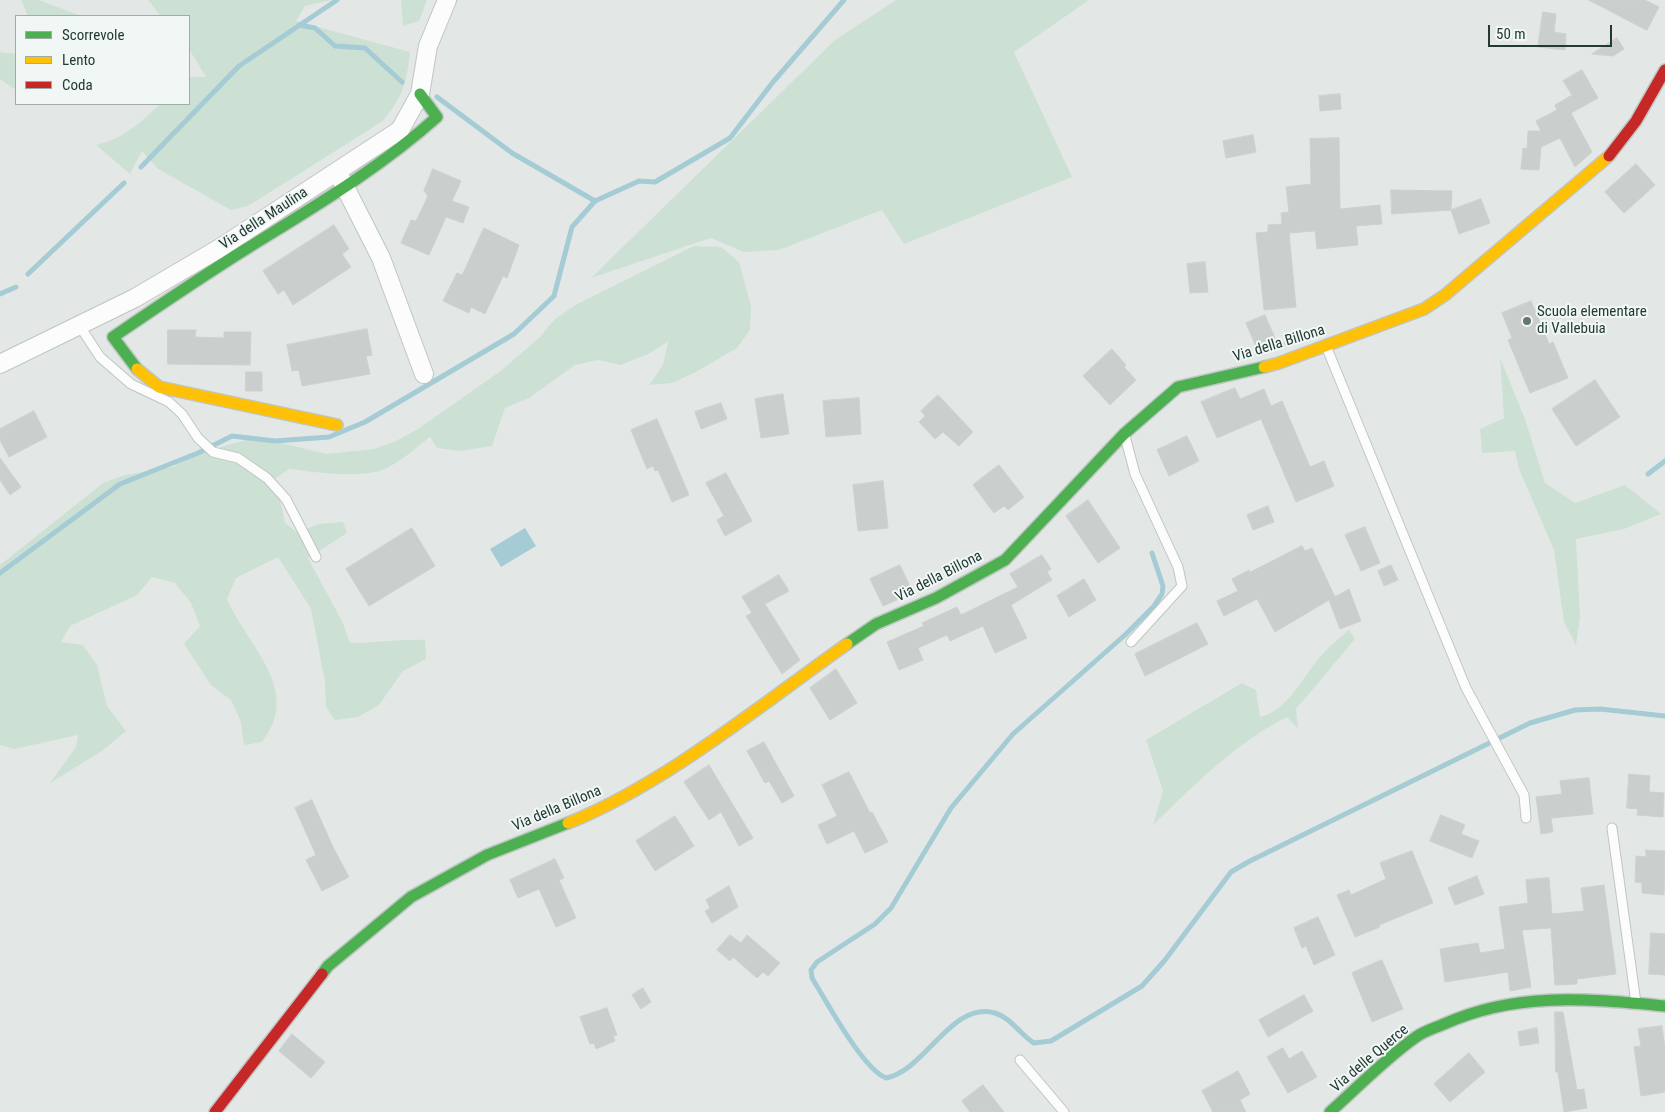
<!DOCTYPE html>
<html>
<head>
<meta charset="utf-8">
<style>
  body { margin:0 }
  #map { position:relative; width:1665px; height:1112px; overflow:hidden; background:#e3e8e6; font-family:"Roboto Condensed",sans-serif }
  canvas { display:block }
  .legend { position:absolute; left:15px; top:15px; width:175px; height:90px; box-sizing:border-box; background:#f1f7f4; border:1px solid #9eaba8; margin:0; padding:6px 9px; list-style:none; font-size:15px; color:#223a35 }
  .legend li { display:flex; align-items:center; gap:10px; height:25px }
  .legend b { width:25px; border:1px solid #9eaba8 }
  .scale { position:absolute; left:1488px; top:25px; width:124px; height:22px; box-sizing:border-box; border:2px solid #223a35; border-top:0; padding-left:6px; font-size:15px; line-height:18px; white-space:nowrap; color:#223a35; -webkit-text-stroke:4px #f1f7f4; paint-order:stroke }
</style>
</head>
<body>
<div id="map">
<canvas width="1665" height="1112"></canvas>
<ul class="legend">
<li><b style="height:6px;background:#4caf50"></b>Scorrevole</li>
<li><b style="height:6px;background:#ffc107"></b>Lento</li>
<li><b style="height:6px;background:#c62828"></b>Coda</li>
</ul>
<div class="scale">50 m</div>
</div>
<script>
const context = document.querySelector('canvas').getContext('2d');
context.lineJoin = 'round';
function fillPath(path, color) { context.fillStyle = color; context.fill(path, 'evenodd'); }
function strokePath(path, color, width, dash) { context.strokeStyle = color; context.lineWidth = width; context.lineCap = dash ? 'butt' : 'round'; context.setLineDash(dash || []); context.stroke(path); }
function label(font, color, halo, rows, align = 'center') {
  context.font = font + ' "Roboto Condensed",sans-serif'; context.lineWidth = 4; context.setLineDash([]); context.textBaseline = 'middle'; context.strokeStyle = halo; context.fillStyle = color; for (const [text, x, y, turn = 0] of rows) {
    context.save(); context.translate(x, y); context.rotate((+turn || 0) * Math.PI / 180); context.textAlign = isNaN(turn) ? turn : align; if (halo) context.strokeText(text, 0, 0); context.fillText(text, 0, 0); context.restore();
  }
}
fillPath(new Path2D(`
  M21,0H39L81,16H28Z
  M148,0H331L305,6L296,21L410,52C406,85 404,94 383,121L248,206L231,210L158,169L142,151L130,174L96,145C123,139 140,123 160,104H189V77H206L189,49V16H161Z
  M401,0H427L419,21L403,26Z
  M896,0H1089L1014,52L1072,177L904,244L882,210L779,250L744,252L711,238L591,278L835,40Z
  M0,52L16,54V90L0,79Z
  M694,246L721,247L739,262L751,306L750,330L737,348L694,373L672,383L649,385L663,365L668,342L648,354L621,365L598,360L575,365L529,398L505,408L492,446L460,451L437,448L430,437C417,447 404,459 389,467C366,480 315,472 289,469L269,483L280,500L285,523L297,532L319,524L343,522L347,533L308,558L342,621L350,643C375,643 400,639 425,640L426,659L403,671L379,705L358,717L335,720L326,707L325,682L311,609L278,557L236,578L227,599C248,647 303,690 262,742L244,745L241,722L231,700L211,685L184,644L200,626L191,603L175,583L152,577L137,595L70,626L61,642L83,645L97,665L107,706L126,731L102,751L50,783L76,747L78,735L14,749L0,745V565L103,483L125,475L173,467L195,454L257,437L326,454L374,449L396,441L418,429L502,370L539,338L555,319L577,304Z
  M1500,358L1525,419L1545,483L1575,503L1625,485L1661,514L1624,529L1576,539L1580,617L1576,645L1564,622L1554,550L1519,469L1515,451L1482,453L1480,429L1504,418Z
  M1349,630L1355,639L1296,709L1298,728L1287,717C1238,741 1192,787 1153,825L1163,791L1146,740L1242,683L1256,690L1260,717C1288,711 1302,677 1321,656C1329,646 1340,638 1349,630Z`), '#cce1d4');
fillPath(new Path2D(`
  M525,528L536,546L501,567L490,549Z`), '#a5cbd5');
strokePath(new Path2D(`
  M299,25L315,28L335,46L365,48L402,82
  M437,97L512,153L595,201
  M141,167L239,66L337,0
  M28,274L124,183
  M0,294L16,287
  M1648,474L1665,461
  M1152,553L1163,586L1162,594L1154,606L1126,634L1013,734L951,808L891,908L875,924L817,962L811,970L812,978C827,1002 862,1068 886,1078C925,1071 952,1000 995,1013C1012,1018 1020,1035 1034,1043L1051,1041L1142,986L1165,960L1231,872L1248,862L1530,723L1575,710L1600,709L1665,716
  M0,573L120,484L198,453L232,436L275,441L329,437L365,422L514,334L554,296L572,227L595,201L639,181L655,182L730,138L773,82L844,0`), '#a5cbd5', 5);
const building = new Path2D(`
  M1589,0H1645L1659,7L1647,30Z
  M1543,12L1556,14L1554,32L1566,34L1565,50L1538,47Z
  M1617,38L1624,49L1613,56L1592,54Z
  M1582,70L1598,98L1571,113L1592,152L1575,167L1560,138L1541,147L1539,170L1521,169L1523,148L1527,149L1528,131H1541L1536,121L1557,110L1555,105L1572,95L1563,81Z
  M1340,94L1341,109L1320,111L1319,96Z
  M1253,135L1256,152L1226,158L1223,141Z
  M1339,138L1340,209L1380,205L1382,224L1356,226L1358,245L1317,249L1315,231L1289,233L1296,307L1264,310L1256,233L1268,232V225L1282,224L1281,213L1289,212L1286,187L1311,184L1310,139Z
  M1636,164L1655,185L1624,213L1605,192Z
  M433,169L461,181L452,201L469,207L463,223L446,217L429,255L401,243L411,220L416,221L428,196L424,191Z
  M1391,190L1452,191L1451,210L1392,214Z
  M1481,199L1490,223L1459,234L1451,210Z
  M334,225L349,249L342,254L351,267L293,305L284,290L278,294L263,271Z
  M484,228L519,245L507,278L503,276L485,314L471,307L469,313L443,301L457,273L462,275Z
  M1205,262L1208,292L1190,293L1187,264Z
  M1531,301L1549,344L1553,342L1568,378L1530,393L1508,340L1512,338L1502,313Z
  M1265,315L1278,345L1312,331L1314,335L1259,354L1246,323Z
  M367,329L372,355L366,356L370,374L302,386L299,370L292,371L287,345Z
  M168,330H196L195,337L224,338V332H251L250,365L168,364Z
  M1112,349L1126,365L1124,367L1136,380L1110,405L1083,376Z
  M246,372H262V391H246Z
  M1595,380L1620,417L1576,446L1552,409Z
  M1235,388L1240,399L1264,389L1271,406L1282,401L1310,467L1324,461L1334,486L1296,502L1261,419L1217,438L1201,402Z
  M783,394L789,434L761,438L755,399Z
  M938,395L973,432L959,446L943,432L935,439L919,422L925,416L921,411Z
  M859,398L861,434L826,437L823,401Z
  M721,403L727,419L701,429L695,412Z
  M34,411L47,437L9,457L0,440V429Z
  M657,419L689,495L672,502L658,470L655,471L653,466L647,469L631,430Z
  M1187,436L1199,461L1169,476L1157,450Z
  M0,458L21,487L10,495L0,480Z
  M999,465L1024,497L1008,510L1004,506L994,513L973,485Z
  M726,473L752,521L725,536L717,520L724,516L706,483Z
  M883,481L888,528L858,531L853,485Z
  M1088,500L1120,548L1098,563L1066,516Z
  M1268,506L1274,522L1253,530L1247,515Z
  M1365,527L1380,563L1361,571L1345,535Z
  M412,528L435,566L369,606L346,569Z
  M1302,546L1305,551L1312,548L1335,597L1349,589L1361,621L1340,629L1329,600L1275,632L1257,599L1224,616L1217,601L1238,591L1232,579L1249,570L1250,572Z
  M1042,555L1051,569L1047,572L1052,580L1011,605L1027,638L995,653L983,626L950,641L947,635L918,648L923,660L899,670L887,642L924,626L922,623L957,607L961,615L1018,587L1010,574Z
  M900,565L913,593L883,606L870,579Z
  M1391,565L1398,580L1384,586L1378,571Z
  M779,575L789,591L765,604L800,660L782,674L746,616L752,613L742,597Z
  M1084,579L1096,600L1069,617L1057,596Z
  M1197,623L1208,644L1145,676L1135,654Z
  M836,669L857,703L830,720L810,688Z
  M764,742L794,796L782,803L769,781L765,783L747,751Z
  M709,765L753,838L739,846L721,812L709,820L684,782Z
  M849,772L870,813L872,812L888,842L865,853L854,831L827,844L818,825L837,816L822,785Z
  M1629,774L1650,776L1649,792L1664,793L1663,817L1637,815L1638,809L1627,808Z
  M1589,778L1593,814L1551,818L1553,832L1541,834L1536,797L1562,794L1560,781Z
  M312,800L333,847L349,877L322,891L306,860L316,855L295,808Z
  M1441,815L1465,825L1461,834L1479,841L1472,858L1430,841Z
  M675,816L694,846L655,871L636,841Z
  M1646,850L1665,851L1664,895L1642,893V883L1635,882L1636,856L1646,857Z
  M1412,851L1433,903L1379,925L1380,927L1355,937L1337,895L1349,890L1351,895L1386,879L1380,863Z
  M555,859L564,878L559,880L576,918L556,927L539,889L518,898L510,880Z
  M1477,876L1484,894L1455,905L1448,888Z
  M1549,878L1552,914L1584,911L1581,888L1604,885L1616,974L1577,979V984L1555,985L1551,928L1522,930L1531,987L1510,991L1508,972L1445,982L1440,949L1478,943L1480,953L1505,949L1499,907L1528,903L1526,880Z
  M729,886L738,907L712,923L705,911L710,908L706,900Z
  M1318,917L1335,955L1314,965L1306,946L1302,948L1294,928Z
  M1651,933L1665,934V975L1649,974Z
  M730,935L741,943L747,935L780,963L768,976L763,972L757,978L733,957L730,961L717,950Z
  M1382,960L1403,1009L1372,1022L1352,973Z
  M643,988L651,1002L641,1009L632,995Z
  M1304,995L1313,1011L1268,1037L1259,1020Z
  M607,1008L617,1035L613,1036L615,1041L596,1049L594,1043L590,1044L580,1017Z
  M1555,1012H1563L1577,1090L1584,1089L1587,1108L1564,1112L1558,1072H1556Z
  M1662,1026L1665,1048V1092L1641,1096L1634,1047L1641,1046L1638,1029Z
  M1537,1028L1539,1043L1520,1046L1518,1032Z
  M292,1034L325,1062L311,1078L279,1051Z
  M1283,1048L1289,1059L1302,1051L1317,1077L1288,1093L1267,1057Z
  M1469,1053L1485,1072L1450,1102L1434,1084Z
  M1238,1071L1250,1094L1240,1100L1246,1112H1213L1202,1091Z
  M983,1085L1004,1112H970L962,1101Z`);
fillPath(building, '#cacfcd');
strokePath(building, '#ccd1cf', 1);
const lane = new Path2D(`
  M79,325L100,357L131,384L169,402L182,414L198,438L213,452L238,458L267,478L286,499L316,557
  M1326,346L1466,688L1524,795L1526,818
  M1125,436L1135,474L1178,567L1182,586L1131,642
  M1612,828L1636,1003
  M1020,1060L1064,1112`);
const street = new Path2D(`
  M340,177L381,258L424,374
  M0,364L135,298L220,248L400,130L420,94L428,46L447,0`);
const fast = new Path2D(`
  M137,369L113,337C157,307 201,277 246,249C312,208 379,169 437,117L420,94
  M847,644L876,624L936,598L1005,560L1124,434L1178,387L1264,367
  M322,974L328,966L411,897L487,855L568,823
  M1330,1112C1358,1087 1386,1058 1416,1037C1424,1031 1435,1028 1444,1024C1517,991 1588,999 1665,1006`);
const slow = new Path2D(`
  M1264,367L1279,363L1424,309L1445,295L1609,156
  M137,369L159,387L337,425
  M568,823C665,784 762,704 847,644`);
const jam = new Path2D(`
  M1609,156L1636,121L1665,70
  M215,1112L322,974`);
strokePath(lane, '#c0c5c3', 11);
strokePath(street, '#c0c5c3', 20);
strokePath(fast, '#bfc6c3', 14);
strokePath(slow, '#bfc6c3', 14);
strokePath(jam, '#bfc6c3', 14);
strokePath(lane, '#fbfcfb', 9);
strokePath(street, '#fbfcfb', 18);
strokePath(fast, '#4caf50', 11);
strokePath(slow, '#ffc107', 11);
strokePath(jam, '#c62828', 11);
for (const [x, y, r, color] of [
  [1527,321,5,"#667773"]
]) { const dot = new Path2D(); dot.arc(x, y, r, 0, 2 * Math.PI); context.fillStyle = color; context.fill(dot); strokePath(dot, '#f1f7f4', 2); }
label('15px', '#223a35', '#f1f7f4', [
  ["Via della Maulina",264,219,-33],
  ["Via della Billona",1279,344,-17],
  ["Via della Billona",939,577,-27],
  ["Via della Billona",557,809,-23],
  ["Via delle Querce",1370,1059,-40]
]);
label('15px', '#223a35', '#f1f7f4', [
  ["Scuola elementare",1537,312],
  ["di Vallebuia",1537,329]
], 'left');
</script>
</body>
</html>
